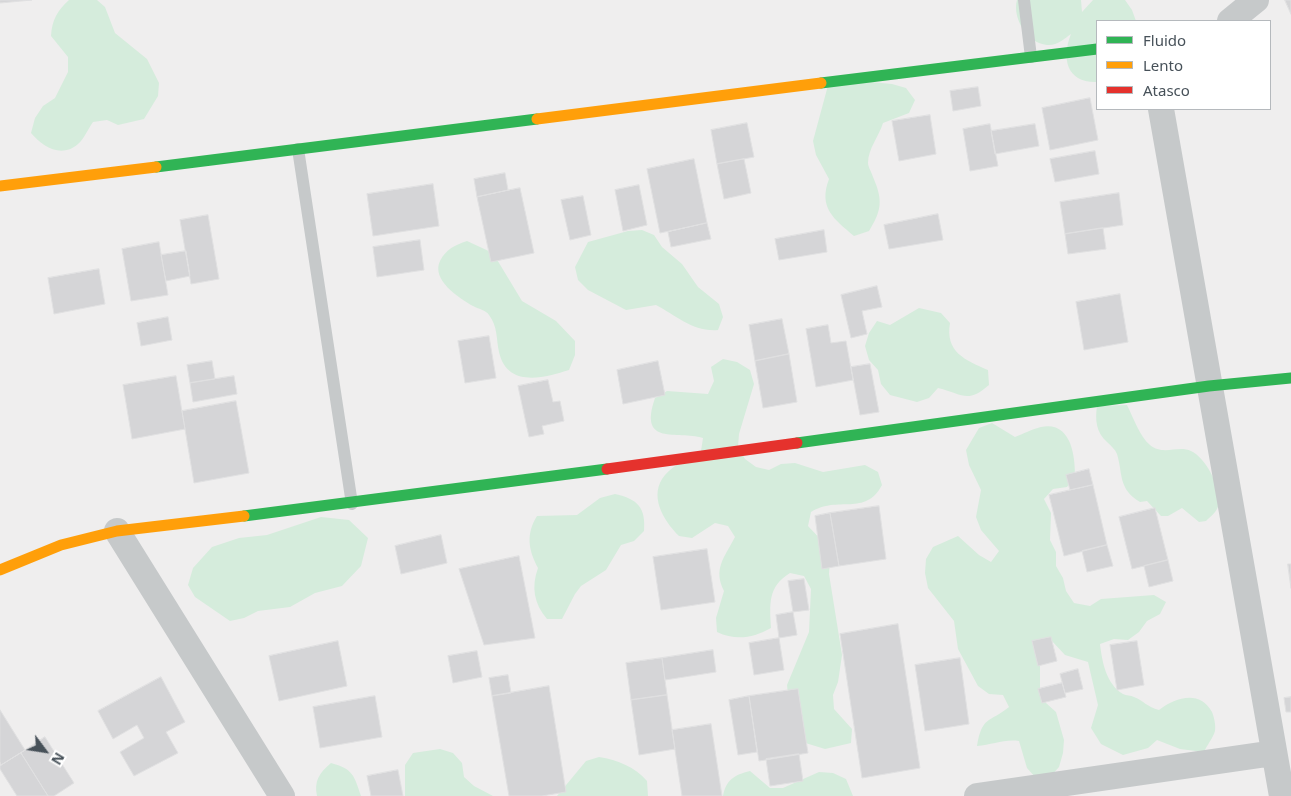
<!DOCTYPE html>
<html>
<head>
<meta charset="utf-8">
<style>
  body { margin:0 }
  #map { position:relative; width:1291px; height:796px; overflow:hidden; background:#efeeee; font-family:"Noto Sans",sans-serif }
  canvas { display:block }
  .legend { position:absolute; left:1096px; top:20px; width:175px; height:90px; box-sizing:border-box; background:#fff; border:1px solid #b5b9bd; margin:0; padding:6px 9px; list-style:none; font-size:15px; color:#475159 }
  .legend li { display:flex; align-items:center; gap:10px; height:25px }
  .legend b { width:25px; border:1px solid #b5b9bd }
  .north { position:absolute; left:20px; top:726px; width:50px; height:50px; -webkit-text-stroke:4px #fff; paint-order:stroke; rotate:121deg; font-size:14px; font-weight:700; line-height:20px; text-align:center; color:#475159 }
  .north::after { content:''; display:block; margin:auto; width:18px; height:22px; background:#475159; clip-path:polygon(50% 0,100% 100%,50% 72%,0 100%) }
</style>
</head>
<body>
<div id="map">
<canvas width="1291" height="796"></canvas>
<ul class="legend">
<li><b style="height:6px;background:#30b455"></b>Fluido</li>
<li><b style="height:6px;background:#ff9f0a"></b>Lento</li>
<li><b style="height:6px;background:#e5322d"></b>Atasco</li>
</ul>
<div class="north">N</div>
</div>
<script>
const context = document.querySelector('canvas').getContext('2d');
context.lineJoin = 'round';
function fillPath(path, color) { context.fillStyle = color; context.fill(path, 'evenodd'); }
function strokePath(path, color, width, dash) { context.strokeStyle = color; context.lineWidth = width; context.lineCap = dash ? 'butt' : 'round'; context.setLineDash(dash || []); context.stroke(path); }
fillPath(new Path2D(`
  M69,0H97L105,7L115,33L147,59L159,83L158,96L144,119L118,125L107,120L93,122C88,129 84,139 78,144C61,159 42,146 31,133L35,118L43,106L55,98L68,72V57L51,36C52,20 57,11 69,0Z
  M1017,0H1081L1082,12L1093,0H1125L1132,10L1136,21H1097V82C1067,83 1061,59 1071,34C1064,39 1057,46 1047,45C1027,43 1012,18 1017,0Z
  M830,78L892,84L906,88L915,100L909,113L883,123C879,136 868,149 868,163C868,167 872,173 873,177C883,200 882,210 869,231L854,236C834,219 818,208 829,179L816,155L813,141Z
  M642,230L654,235L662,247L682,264L698,287L719,304L723,317L718,330C693,332 677,316 656,305L626,310L588,290L578,280L575,267L588,242L628,231Z
  M467,241L493,253L522,301L556,321L575,341V355L569,370C544,378 507,388 499,352C496,339 498,327 489,315C486,310 478,309 473,306C459,298 431,280 440,261C446,249 455,245 467,241Z
  M919,308L941,313L950,323C945,352 965,360 988,370L989,385C967,404 963,394 938,388L929,398L917,402L890,395L881,384L878,370L869,360L865,346L869,333L877,321L890,325Z
  M723,359L737,362L750,370L754,384L739,434L738,447L745,459L756,467L769,470L781,464L795,463L823,472L865,465L878,472L882,485C865,517 838,495 811,512L808,526L826,545L830,560L829,574L842,655L838,682L833,695L834,709L852,729L851,743L825,749L799,741L790,714L787,685L809,632L811,589L804,576L790,573C767,587 770,605 771,628C753,638 736,641 717,632L716,618L724,591C713,569 724,558 735,537L728,526L715,523L692,538L679,536C663,520 648,495 665,475C673,465 690,458 701,451L703,438C677,430 638,447 655,398L667,391L708,394L714,381L711,367Z
  M1127,405C1133,417 1140,437 1150,445C1163,456 1178,445 1191,451C1206,458 1220,486 1219,503C1218,511 1211,516 1206,521L1199,522L1182,508L1168,516H1161L1147,501L1140,502C1118,489 1123,474 1117,454C1115,449 1111,446 1107,442C1096,432 1095,420 1097,406Z
  M992,423L1015,437C1023,434 1032,429 1041,427C1071,421 1075,455 1075,476L1067,487L1053,489L1044,499L1051,513L1050,540L1056,552V566L1063,578L1066,591L1074,603L1090,606L1101,599L1154,595L1166,602L1160,614L1147,621L1139,632L1128,640L1114,639L1100,644C1102,661 1106,684 1123,694C1126,696 1131,695 1134,697C1144,701 1147,707 1159,710C1176,697 1200,690 1212,712C1214,717 1216,725 1215,731C1213,738 1207,745 1204,752L1180,749L1157,740L1148,748L1123,755L1101,744L1091,728L1098,705L1088,662L1065,655L1051,640L1040,649V690L1046,703L1056,712L1064,740L1063,753L1059,767L1050,777L1036,778L1027,768L1019,741C1004,739 992,745 977,746C982,716 989,723 1009,707L1003,695L989,694L978,686L958,649L954,621L928,588L925,573L926,559L933,547L958,536L979,555L991,562L999,551L981,530L976,517L981,490L969,465L966,450L979,428Z
  M615,494C638,499 646,508 644,531L634,541L621,545L606,570L581,586L575,594L562,619H547C534,604 531,587 538,568C528,549 526,534 537,516L577,515L600,498Z
  M321,517L349,520L368,538L361,566L342,586L315,593L290,607L258,611L244,618L230,621L195,597L188,585L193,568L212,547L239,538L267,535Z
  M440,749L453,753L462,763L464,777L474,786L493,796H405V765L413,753Z
  M599,757C618,760 635,767 647,781L648,796H557L586,761Z
  M331,763C353,769 354,775 361,796H317C314,781 319,773 331,763Z
  M750,771L770,788H783L819,772L833,773L846,779L853,796H723C726,780 734,775 750,771Z`), '#d5ecdc');
const building = new Path2D(`
  M0,0H32L0,3Z
  M1285,0H1291V14Z
  M978,87L981,106L953,111L950,91Z
  M1090,98L1098,140L1050,150L1042,108Z
  M930,115L936,154L899,161L892,121Z
  M747,123L754,157L717,164L711,130Z
  M990,124L998,166L970,171L963,129Z
  M1035,124L1039,146L995,154L991,131Z
  M1095,151L1099,174L1055,182L1050,159Z
  M694,159L707,223L660,233L647,169Z
  M744,159L751,193L724,199L717,164Z
  M505,173L508,190L477,197L474,179Z
  M433,184L439,226L373,236L367,194Z
  M639,185L647,225L623,231L615,190Z
  M520,188L534,253L491,262L477,197Z
  M1119,193L1123,225L1065,234L1060,202Z
  M583,196L591,235L570,240L561,200Z
  M938,214L943,240L889,249L884,225Z
  M208,215L219,279L191,284L180,220Z
  M707,223L711,239L671,247L668,232Z
  M1103,228L1106,249L1068,254L1065,234Z
  M824,230L827,252L779,260L775,239Z
  M420,240L424,270L377,277L373,247Z
  M159,242L168,295L131,301L122,249Z
  M186,251L190,276L166,281L161,255Z
  M99,269L105,304L54,314L48,278Z
  M877,286L882,307L862,311L867,334L851,338L841,295Z
  M1120,294L1128,342L1084,350L1076,302Z
  M168,317L172,340L141,346L137,323Z
  M782,319L789,354L755,361L749,325Z
  M828,325L831,343L846,341L853,380L816,387L806,329Z
  M489,336L496,378L465,383L458,341Z
  M789,354L797,402L763,408L755,361Z
  M212,361L215,379L190,383L187,365Z
  M658,361L665,395L623,404L617,370Z
  M870,364L879,412L860,415L851,367Z
  M176,376L185,429L132,439L123,385Z
  M234,376L237,394L193,402L190,383Z
  M548,380L553,402L560,401L564,421L542,426L544,434L529,437L518,386Z
  M236,401L249,473L194,483L182,411Z
  M1089,469L1093,485L1070,490L1066,475Z
  M1093,485L1107,545L1064,556L1049,495Z
  M879,506L886,559L839,566L830,513Z
  M1155,508L1168,560L1132,569L1119,517Z
  M830,513L839,566L822,569L815,516Z
  M441,535L447,563L401,574L395,546Z
  M1107,545L1113,566L1087,572L1082,551Z
  M707,549L715,602L661,610L653,557Z
  M519,556L535,638L484,645L459,569Z
  M1168,560L1173,581L1149,587L1144,566Z
  M1288,564H1291V588Z
  M804,579L809,610L793,612L788,581Z
  M793,612L797,635L779,638L776,615Z
  M898,624L920,768L862,778L840,634Z
  M1051,637L1057,661L1038,666L1032,641Z
  M779,638L784,670L754,675L749,643Z
  M338,641L347,686L279,701L269,656Z
  M1137,641L1144,685L1117,690L1110,645Z
  M713,650L716,672L665,680L662,658Z
  M477,651L482,677L453,683L448,656Z
  M662,658L667,695L631,700L626,663Z
  M960,658L969,724L925,731L915,665Z
  M1078,669L1083,689L1065,693L1060,674Z
  M508,675L511,693L492,696L489,678Z
  M161,677L185,722L166,732L178,753L134,776L120,752L144,738L137,725L113,739L98,711Z
  M1062,683L1066,697L1042,703L1038,689Z
  M549,686L566,792L542,796H509L492,696Z
  M798,689L808,753L759,761L749,696Z
  M667,695L675,749L639,755L631,700Z
  M375,696L382,737L320,748L313,707Z
  M749,696L757,752L738,755L729,700Z
  M1291,697V712H1286L1284,698Z
  M0,710L25,750L1,765L0,762Z
  M711,724L722,796H682L672,730Z
  M45,737L74,783L54,796H48L21,753Z
  M21,753L48,796H17L0,769V766Z
  M799,754L803,781L770,786L766,759Z
  M398,770L403,796H371L367,776Z`);
fillPath(building, '#d5d5d7');
strokePath(building, '#e0e0e1', 1);
strokePath(new Path2D(`
  M1024,0L1031,57
  M298,149L352,504`), '#c6c9ca', 12);
strokePath(new Path2D(`
  M1230,21L1256,0
  M1161,109L1282,796
  M117,531L282,796
  M977,796L1274,753`), '#c6c9ca', 26);
strokePath(new Path2D(`
  M821,83L1097,49
  M156,167L537,119
  M797,443L1209,386L1291,378
  M244,516L607,469`), '#30b455', 11);
strokePath(new Path2D(`
  M537,119L821,83
  M0,186L156,167
  M0,570L61,545L117,531L244,516`), '#ff9f0a', 11);
strokePath(new Path2D(`
  M607,469L797,443`), '#e5322d', 11);
</script>
</body>
</html>
